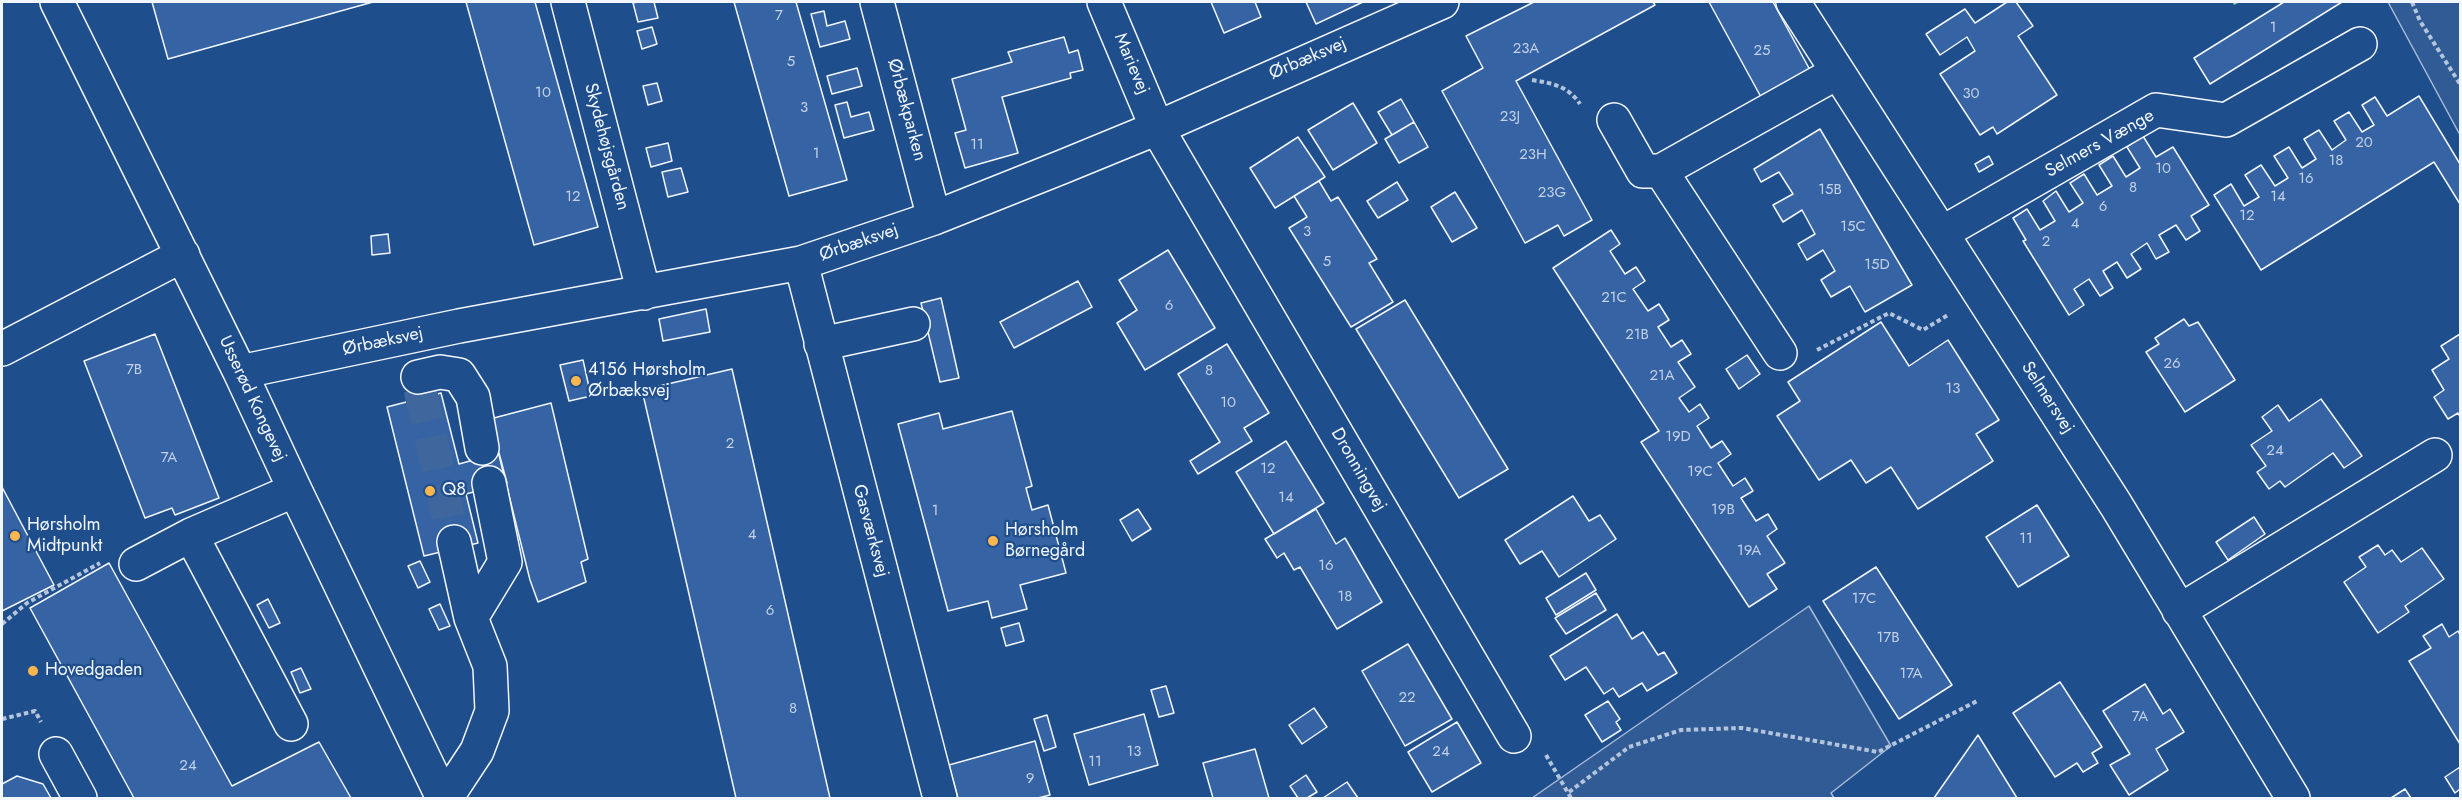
<!DOCTYPE html>
<html>
<head>
<meta charset="utf-8">
<style>
  body { margin:0 }
  #map { position:relative; width:2462px; height:800px; overflow:hidden; background:#1f4e8c; font-family:Jost,sans-serif }
  canvas { display:block }
  .frame { position:absolute; inset:0; border:3px solid #f2f6ff; pointer-events:none }
</style>
</head>
<body>
<div id="map">
<canvas width="2462" height="800"></canvas>
<div class="frame"></div>
</div>
<script>
const context = document.querySelector('canvas').getContext('2d');
context.lineJoin = 'round';
function fillPath(path, color) { context.fillStyle = color; context.fill(path, 'evenodd'); }
function strokePath(path, color, width, dash) { context.strokeStyle = color; context.lineWidth = width; context.lineCap = dash ? 'butt' : 'round'; context.setLineDash(dash || []); context.stroke(path); }
function label(font, color, halo, rows, align = 'center') {
  context.font = font + ' Jost,sans-serif'; context.lineWidth = 4.5; context.setLineDash([]); context.textBaseline = 'middle'; context.strokeStyle = halo; context.fillStyle = color; for (const [text, x, y, turn = 0] of rows) {
    context.save(); context.translate(x, y); context.rotate((+turn || 0) * Math.PI / 180); context.textAlign = isNaN(turn) ? turn : align; if (halo) context.strokeText(text, 0, 0); context.fillText(text, 0, 0); context.restore();
  }
}
const green = new Path2D(`
  M2388,2H2460V135Z
  M1809,606L1891,746L1831,793L1834,798H1532Z`);
fillPath(green, '#305b95');
strokePath(green, '#a8bbd7', 1.5);
const building = new Path2D(`
  M152,2H373L168,59Z
  M466,2H535L598,227L534,245Z
  M637,2H654L658,18L638,22L633,3Z
  M734,2H796L847,180L789,196Z
  M1211,2H1255L1261,17L1224,33Z
  M1306,2H1363L1316,24Z
  M1534,2H1653L1655,5L1516,81L1592,220L1564,236L1558,225L1525,243L1442,91L1483,68L1466,36Z
  M1709,2H1773L1810,70L1761,97Z
  M2007,2H2016L2033,26L2018,36L2057,95L1997,134L1993,127L1980,135L1940,74L1975,51L1967,37L1940,55L1926,34L1965,9L1975,23Z
  M2284,2H2342L2210,84L2194,58Z
  M824,11L827,26L845,21L850,39L820,47L811,14Z
  M652,27L657,44L642,49L637,31Z
  M1064,37L1069,53L1078,50L1083,70L1070,73L1071,78L1002,97L1018,153L965,168L955,133L966,130L952,79L1012,62L1008,52Z
  M857,68L862,86L832,94L827,76Z
  M657,83L662,101L648,105L643,86Z
  M2419,96L2460,164V204L2434,162L2261,270L2214,195L2231,184L2244,206L2259,197L2245,175L2261,165L2275,186L2288,178L2274,156L2289,147L2302,168L2316,159L2304,139L2319,130L2332,150L2346,140L2334,121L2349,112L2362,132L2374,125L2362,105L2375,97L2387,116Z
  M1401,99L1414,122L1392,135L1378,112Z
  M847,102L851,117L869,112L874,130L844,138L835,105Z
  M1353,103L1377,143L1333,170L1308,130Z
  M1414,122L1428,147L1399,163L1385,139Z
  M1820,129L1912,285L1865,312L1850,286L1831,297L1821,280L1835,271L1823,250L1807,260L1798,244L1815,234L1802,210L1783,222L1773,205L1793,194L1779,172L1761,182L1754,169Z
  M2143,136L2156,157L2173,147L2209,205L2191,216L2200,231L2186,240L2176,225L2159,235L2169,252L2156,259L2147,243L2131,254L2141,269L2127,278L2117,262L2103,271L2113,288L2100,296L2089,279L2074,289L2084,305L2069,315L2023,241L2026,240L2013,218L2027,209L2040,230L2055,221L2043,201L2056,191L2069,212L2083,203L2070,183L2084,174L2097,195L2112,186L2099,165L2113,156L2126,177L2140,168L2127,147Z
  M1298,137L1325,177L1275,208L1250,168Z
  M668,143L672,161L651,167L646,148Z
  M1989,156L1993,164L1979,172L1975,164Z
  M681,168L688,192L668,197L662,172Z
  M1319,181L1331,201L1338,197L1377,259L1369,263L1393,302L1351,327L1289,228L1307,217L1294,196Z
  M1397,182L1408,200L1378,218L1367,201Z
  M1455,192L1477,228L1452,242L1431,207Z
  M1611,230L1620,244L1610,251L1625,274L1636,267L1645,281L1633,289L1648,311L1659,304L1669,320L1658,327L1671,347L1682,340L1691,354L1678,362L1695,387L1679,398L1689,412L1700,404L1709,418L1697,426L1711,448L1722,441L1731,454L1718,463L1733,486L1745,478L1753,491L1741,498L1756,521L1768,514L1777,529L1767,536L1785,563L1767,574L1777,589L1749,607L1641,442L1659,431L1553,268Z
  M388,234L390,253L372,255L371,236Z
  M1168,250L1215,328L1145,370L1117,323L1137,310L1119,280Z
  M1078,281L1092,307L1014,348L1000,322Z
  M941,298L959,378L940,382L921,303Z
  M1405,300L1508,469L1459,498L1356,329Z
  M706,309L710,332L663,341L659,319Z
  M2184,319L2189,326L2198,322L2235,380L2185,412L2146,352L2159,344L2155,338Z
  M1881,322L1909,366L1948,340L1999,420L1976,434L1993,461L1918,509L1891,467L1866,483L1851,460L1819,480L1777,416L1800,401L1788,382Z
  M155,334L219,498L175,515L172,508L145,518L84,361Z
  M2460,334V417L2458,413L2448,419L2434,397L2444,390L2432,370L2449,359L2441,346Z
  M1227,344L1269,413L1244,428L1252,441L1198,474L1190,461L1220,442L1178,374Z
  M1747,355L1760,374L1739,389L1726,369Z
  M583,360L591,396L569,401L560,365Z
  M732,369L830,798H736L642,390Z
  M441,393L459,464L499,453L507,483L466,494L478,543L424,556L387,407Z
  M2321,399L2362,456L2344,468L2333,453L2285,487L2280,481L2269,489L2257,472L2266,466L2251,445L2272,431L2262,417L2278,405L2289,421Z
  M551,403L588,559L581,562L586,582L538,602L530,580L490,419Z
  M1012,411L1032,486L1026,488L1032,510L1048,505L1066,573L1020,585L1027,609L992,618L988,601L948,611L898,424L939,413L943,429Z
  M1286,441L1324,503L1274,534L1236,472Z
  M2,487L54,585L2,611Z
  M1573,496L1589,521L1600,515L1616,539L1559,577L1542,551L1520,564L1505,540Z
  M2037,505L2069,556L2018,587L1986,537Z
  M1138,509L1151,529L1132,541L1120,520Z
  M1316,509L1336,544L1345,538L1382,602L1337,629L1300,567L1294,570L1284,553L1277,558L1265,539Z
  M2254,517L2265,534L2228,560L2216,542Z
  M2378,545L2385,555L2392,550L2401,562L2422,548L2444,579L2405,606L2409,612L2378,633L2344,582L2366,567L2359,557Z
  M420,561L430,582L418,588L408,566Z
  M109,563L232,786L319,742L351,798H134L30,608Z
  M1876,567L1952,685L1899,719L1823,601Z
  M1586,573L1596,590L1556,615L1546,598Z
  M1596,593L1606,610L1566,634L1555,618Z
  M268,599L280,623L269,628L257,605Z
  M440,604L450,626L439,630L429,609Z
  M1617,614L1632,639L1643,632L1658,655L1664,652L1677,673L1647,691L1642,683L1619,697L1613,688L1604,694L1586,667L1565,680L1550,656Z
  M1019,623L1024,641L1006,646L1001,628Z
  M2442,624L2449,637L2458,631L2460,635V744L2409,661L2431,648L2423,636Z
  M1408,644L1452,719L1405,746L1362,671Z
  M301,668L311,689L300,693L291,672Z
  M2060,682L2102,747L2092,753L2098,763L2083,772L2077,763L2055,777L2013,713Z
  M2145,684L2163,714L2170,709L2184,732L2156,749L2168,770L2129,795L2110,765L2130,754L2103,711Z
  M1166,686L1174,713L1159,717L1151,690Z
  M1608,701L1620,719L1616,722L1621,730L1602,742L1585,715Z
  M1314,708L1327,727L1302,744L1289,725Z
  M1144,714L1158,765L1089,785L1074,734Z
  M1047,715L1056,747L1044,751L1034,719Z
  M1457,722L1481,763L1432,792L1408,752Z
  M1978,735L2017,798H1934Z
  M1035,741L1050,795L1038,798H958L949,765Z
  M1255,749L1269,798H1213L1203,763Z
  M2460,767V789L2455,793L2445,777Z
  M1306,775L1317,792L1307,798H1298L1290,786Z
  M17,776L43,784L51,798H2V784Z
  M1347,782L1358,798H1323Z
  M2405,789L2411,798H2391Z`);
fillPath(building, '#3563a3');
strokePath(building, '#f2f6ff', 1.5);
strokePath(new Path2D(`
  M420,389L454,542`), '#3f679d', 33, [33, 16]);
const minor = new Path2D(`
  M57,2L240,372L295,490L443,798
  M568,2L644,293
  M877,2L934,218
  M1104,2L1157,128L1514,736
  M1793,2L2116,505L2293,798
  M1614,120L1643,171H1661L1780,353
  M1661,171L1838,72
  M1942,233L2156,110L2226,120L2360,44
  M801,263L940,798
  M821,344L913,324
  M2,349L183,255
  M240,372L459,326L801,263L934,218L1062,167L1157,128L1442,2
  M418,377L440,372L459,375L473,397L482,448
  M191,535L291,724
  M136,564L191,535L295,490
  M2179,611L2435,455
  M471,618L505,562L489,483
  M56,754L80,798
  M446,798L477,751L492,711L490,666L471,618L454,542`);
strokePath(minor, '#f2f6ff', 36);
strokePath(new Path2D(`
  M2412,2L2420,21L2460,84
  M1532,80C1552,83 1568,86 1580,104
  M1817,350L1889,313L1923,330L1948,315
  M2,624L27,603L100,563
  M2,719L35,711L41,722
  M1546,755L1571,798
  M1569,792L1629,747L1681,730L1742,728L1878,752L1979,700`), '#b3c4dc', 4, [4.5, 3]);
strokePath(minor, '#1f4e8c', 33);
strokePath(new Path2D(`
  M2235,2L2236,4`), '#97c8a6', 4.5, [3, 4.5]);
for (const [x, y, r, color] of [
  [576,381,6,"#ffb74d"],
  [430,491,6,"#ffb74d"],
  [15,536,6,"#ffb74d"],
  [993,541,6,"#ffb74d"],
  [33,671,6,"#ffb74d"]
]) { const dot = new Path2D(); dot.arc(x, y, r, 0, 2 * Math.PI); context.fillStyle = color; context.fill(dot); strokePath(dot, '#1f4e8c', 2); }
label('15px', '#c3d1e8', null, [
  ["7",779,16],
  ["1",2273,28],
  ["23A",1526,49],
  ["25",1762,51],
  ["5",791,62],
  ["10",543,93],
  ["30",1971,94],
  ["3",804,108],
  ["23J",1510,117],
  ["20",2364,143],
  ["11",977,145],
  ["1",816,154],
  ["23H",1533,155],
  ["18",2336,161],
  ["10",2163,169],
  ["16",2306,179],
  ["8",2133,188],
  ["15B",1830,190],
  ["23G",1552,193],
  ["12",573,197],
  ["14",2278,197],
  ["6",2103,207],
  ["12",2247,216],
  ["4",2075,224],
  ["15C",1853,227],
  ["3",1307,232],
  ["2",2046,242],
  ["5",1327,262],
  ["15D",1877,265],
  ["21C",1614,298],
  ["6",1169,306],
  ["21B",1637,335],
  ["26",2172,364],
  ["7B",134,370],
  ["8",1209,371],
  ["21A",1662,376],
  ["13",1953,389],
  ["10",1228,403],
  ["19D",1678,437],
  ["2",730,444],
  ["24",2275,451],
  ["7A",169,458],
  ["12",1268,469],
  ["19C",1700,472],
  ["14",1286,498],
  ["19B",1723,510],
  ["1",935,511],
  ["4",752,535],
  ["11",2026,539],
  ["19A",1749,551],
  ["16",1326,566],
  ["18",1345,597],
  ["17C",1864,599],
  ["6",770,611],
  ["17B",1888,638],
  ["17A",1911,674],
  ["22",1407,698],
  ["8",793,709],
  ["7A",2140,717],
  ["13",1134,752],
  ["24",1441,752],
  ["11",1095,762],
  ["24",188,766],
  ["9",1030,779]
]);
label('18px', '#f2f6ff', '#1f4e8c', [
  ["Ørbæksvej",1308,59,-23],
  ["Marievej",1131,64,67],
  ["Ørbækparken",906,110,75],
  ["Selmers Vænge",2100,144,-29],
  ["Skydehøjsgården",606,147,75],
  ["Ørbæksvej",859,243,-19],
  ["Ørbæksvej",383,342,-12],
  ["Selmersvej",2047,398,57],
  ["Usserød Kongevej",252,399,65],
  ["Dronningvej",1358,470,60],
  ["Gasværksvej",870,531,75]
]);
label('18px', '#f2f6ff', '#1f4e8c', [
  ["4156 Hørsholm",588,371],
  ["Ørbæksvej",588,392],
  ["Q8",442,491],
  ["Hørsholm",27,526],
  ["Midtpunkt",27,547],
  ["Hørsholm",1005,531],
  ["Børnegård",1005,552],
  ["Hovedgaden",45,671]
], 'left');
</script>
</body>
</html>
